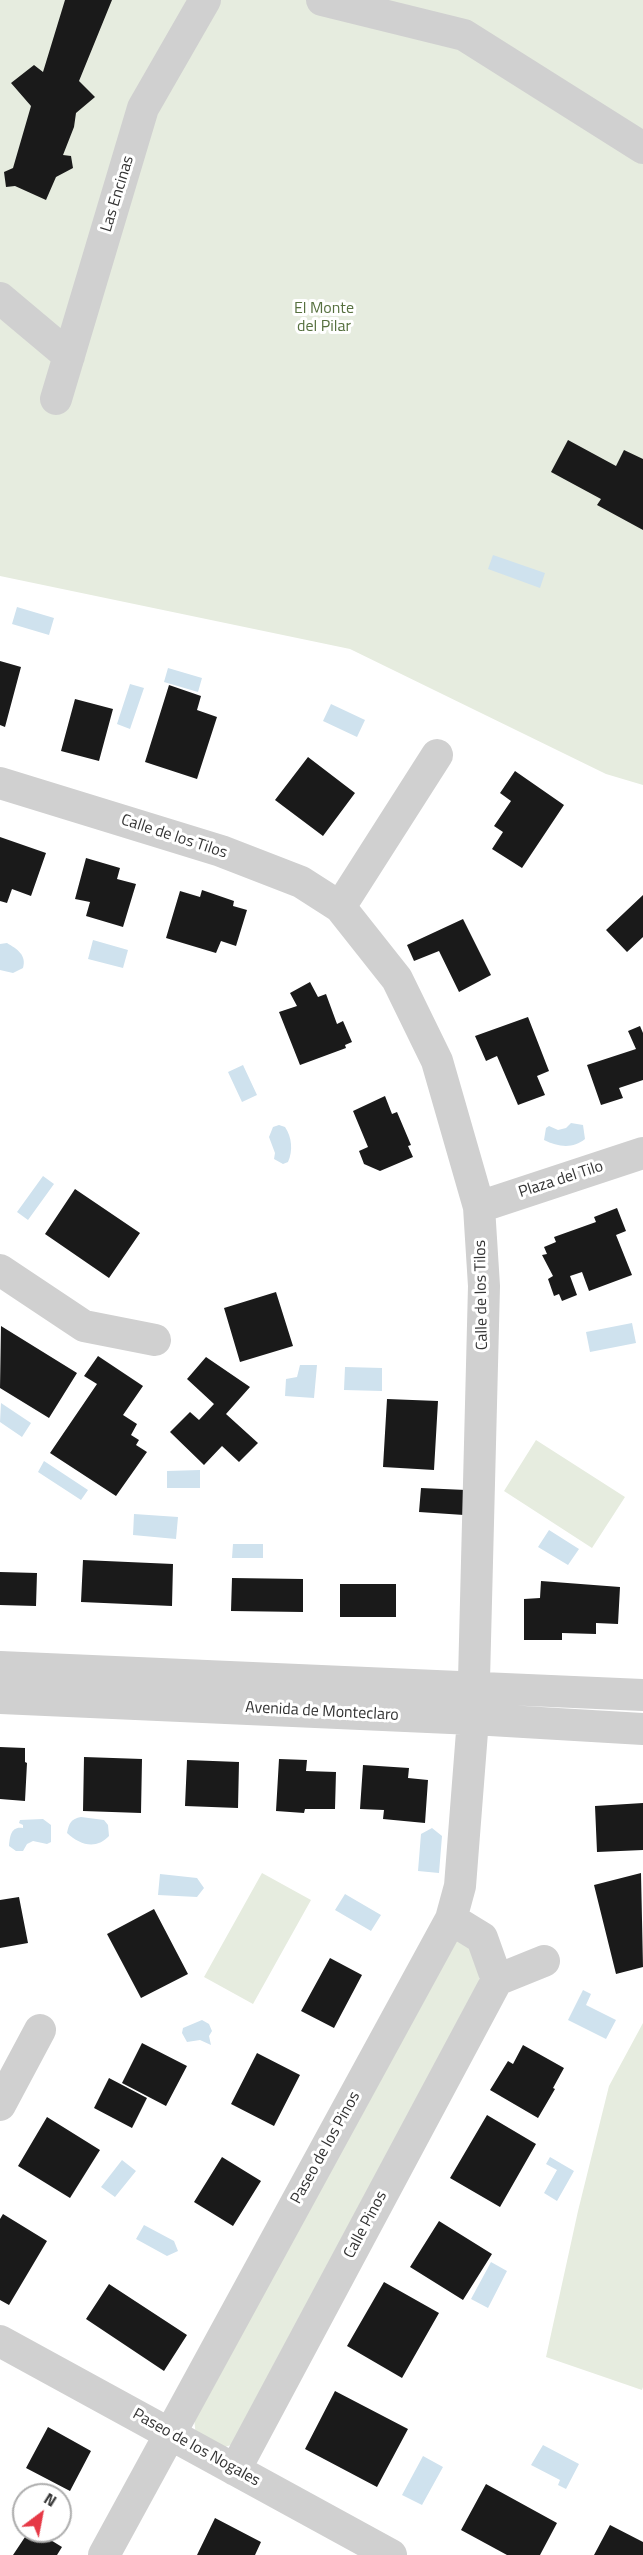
<!DOCTYPE html>
<html>
<head>
<meta charset="utf-8">
<style>
  body { margin:0 }
  #map { position:relative; width:643px; height:2555px; overflow:hidden; background:#fff; font-family:"Titillium Web",sans-serif }
  canvas { display:block }
  .north { position:absolute; left:12px; top:2483px; width:60px; height:60px; box-sizing:border-box; background:#fff; border:2px solid #adadad; border-radius:50%; rotate:32deg; font-size:16px; font-weight:700; line-height:24px; text-align:center; color:#333 }
  .north::after { content:''; display:block; margin:auto; width:21px; height:27px; background:#e63946; clip-path:polygon(50% 0,100% 100%,50% 72%,0 100%) }
</style>
</head>
<body>
<div id="map">
<canvas width="643" height="2555"></canvas>
<div class="north">N</div>
</div>
<script>
const context = document.querySelector('canvas').getContext('2d');
context.lineJoin = 'round';
function fillPath(path, color) { context.fillStyle = color; context.fill(path, 'evenodd'); }
function strokePath(path, color, width, dash) { context.strokeStyle = color; context.lineWidth = width; context.lineCap = dash ? 'butt' : 'round'; context.setLineDash(dash || []); context.stroke(path); }
function label(font, color, halo, rows, align = 'center') {
  context.font = font + ' "Titillium Web",sans-serif'; context.lineWidth = 6; context.setLineDash([]); context.textBaseline = 'middle'; context.strokeStyle = halo; context.fillStyle = color; for (const [text, x, y, turn = 0] of rows) {
    context.save(); context.translate(x, y); context.rotate((+turn || 0) * Math.PI / 180); context.textAlign = isNaN(turn) ? turn : align; if (halo) context.strokeText(text, 0, 0); context.fillText(text, 0, 0); context.restore();
  }
}
fillPath(new Path2D(`
  M0,0H643V785L606,774L350,649L0,576Z
  M536,1440L625,1497L592,1548L504,1491Z
  M262,1873L311,1900L253,2004L204,1977Z
  M455,1934C482,1950 478,1961 480,1990L234,2444L219,2449L196,2437L194,2418Z
  M643,2023V2387L642,2390L546,2357L578,2211L609,2086Z`), '#e6ecdf');
fillPath(new Path2D(`
  M493,555L545,573L540,588L488,569Z
  M17,607L54,618L49,635L12,624Z
  M168,668L202,678L198,692L164,682Z
  M130,684L144,688L130,729L117,724Z
  M331,704L365,720L357,737L323,721Z
  M93,940L128,950L123,968L88,959Z
  M7,943C17,949 27,955 23,968L13,973L0,970V944Z
  M243,1065L257,1095L242,1102L228,1072Z
  M571,1123L583,1125L585,1139C573,1149 558,1147 544,1140L546,1128L549,1126L558,1130L566,1128Z
  M279,1125L285,1127C292,1137 293,1151 288,1162L283,1164L274,1159L275,1153L269,1137L273,1127Z
  M43,1176L54,1184L28,1220L17,1212Z
  M632,1323L636,1343L590,1352L586,1332Z
  M300,1365H317L314,1398L285,1396L286,1379L297,1377Z
  M345,1367L382,1368V1391L344,1390Z
  M1,1403L31,1423L22,1437L0,1422Z
  M44,1461L88,1490L81,1500L38,1472Z
  M200,1470V1488H167V1471Z
  M134,1514L178,1517L176,1539L133,1535Z
  M549,1530L579,1549L568,1565L538,1547Z
  M233,1544H263V1558H232Z
  M81,1817L104,1820L108,1825L109,1836C96,1850 80,1845 67,1833C69,1823 71,1819 81,1817Z
  M43,1819L51,1825V1842L47,1844L33,1841L27,1844L23,1851H16L9,1846C10,1836 11,1826 23,1828V1825L19,1823L20,1820Z
  M432,1828L442,1836L439,1873L418,1871L421,1834Z
  M160,1874L197,1878L204,1888L197,1897L158,1895Z
  M345,1894L381,1915L371,1931L335,1910Z
  M583,1990L591,1994L586,2005L616,2020L606,2039L568,2020Z
  M202,2020L209,2024L212,2031L209,2036L211,2045L200,2040L187,2042L182,2033L183,2028Z
  M550,2157L574,2171L557,2201L544,2193L557,2170L546,2164Z
  M122,2160L136,2171L115,2197L101,2187Z
  M144,2225L174,2241L178,2251L167,2256L136,2239Z
  M491,2262L507,2271L488,2308L471,2299Z
  M543,2445L579,2464L566,2489L558,2485L560,2480L531,2465Z
  M423,2456L443,2467L422,2505L402,2495Z`), '#cfe2ee');
fillPath(new Path2D(`
  M65,0H112L79,81L95,97L76,113L74,127L63,155L71,156L73,168L56,177L46,200L15,186L6,187L4,172L13,168L31,106L11,83L34,65L43,72Z
  M568,440L616,466L624,450L643,459V530L597,505L601,499L551,472Z
  M0,661L21,667L5,727L0,725Z
  M169,685L201,696L197,710L217,717L197,779L145,762Z
  M75,699L113,709L99,761L61,751Z
  M308,757L355,793L323,836L275,800Z
  M515,771L564,805L522,868L492,849L503,832L494,826L511,801L500,793Z
  M0,837L46,853L31,896L12,889L7,903L0,901Z
  M86,858L120,868L117,879L136,884L123,927L86,916L90,902L75,899Z
  M202,890L234,901L233,906L247,910L236,946L221,941L216,953L166,938L180,891L200,897Z
  M643,895V937L627,952L606,930Z
  M463,919L491,975L459,992L439,951L414,961L407,945Z
  M310,982L318,997L326,994L337,1024L343,1021L352,1042L345,1045L346,1048L300,1065L279,1012L297,1006L290,993Z
  M528,1017L549,1071L537,1076L545,1095L518,1105L497,1056L486,1061L475,1036Z
  M640,1026L643,1033V1080L619,1088L623,1098L601,1105L587,1065L636,1049L628,1031Z
  M385,1096L392,1114L397,1112L411,1145L408,1146L413,1157L380,1171L364,1164L359,1151L368,1147L353,1111Z
  M75,1189L140,1233L109,1278L45,1234Z
  M617,1208L626,1231L616,1235L632,1275L589,1291L582,1272L570,1276L577,1295L562,1301L559,1294L554,1296L548,1279L553,1276L542,1255L547,1254L544,1247L556,1242L554,1237L596,1222L594,1217Z
  M276,1292L293,1346L240,1362L224,1308Z
  M1,1326L77,1373L49,1418L0,1388Z
  M98,1356L143,1386L123,1415L137,1424L131,1435L139,1440L136,1445L147,1452L116,1496L50,1453L97,1384L84,1376Z
  M206,1357L250,1387L226,1414L258,1443L239,1462L222,1446L204,1465L170,1432L190,1412L199,1420L214,1404L187,1379Z
  M387,1399L438,1401L434,1470L383,1467Z
  M421,1488L466,1490L464,1515L419,1512Z
  M83,1560L173,1564L172,1606L81,1602Z
  M0,1572L37,1573L36,1606L0,1605Z
  M232,1578L303,1579V1612L231,1611Z
  M541,1581L620,1587L618,1624L596,1623V1634L562,1633V1640H524V1599L540,1598Z
  M340,1584H396V1617H340Z
  M0,1747L25,1748V1762L27,1763L25,1801L0,1799Z
  M84,1757L142,1759L141,1813L83,1811Z
  M279,1759L307,1760L306,1771L336,1772L335,1809H305L304,1813L276,1811Z
  M187,1760L239,1762L238,1808L185,1806Z
  M363,1765L409,1768L408,1778L428,1780L425,1823L383,1819L384,1810L360,1809Z
  M643,1803V1850L597,1852L595,1806Z
  M641,1873L643,1967L616,1974L594,1885Z
  M19,1897L28,1943L0,1948V1900Z
  M154,1909L188,1974L141,1998L107,1934Z
  M330,1958L362,1975L334,2028L301,2011Z
  M142,2043L187,2066L166,2106L122,2083Z
  M523,2045L564,2068L553,2088L555,2089L538,2118L490,2090L508,2061L513,2064Z
  M257,2053L300,2075L274,2126L231,2104Z
  M109,2078L147,2098L132,2128L94,2108Z
  M487,2115L536,2144L500,2207L450,2178Z
  M47,2117L100,2150L70,2198L18,2166Z
  M222,2157L261,2181L233,2226L194,2202Z
  M3,2214L47,2241L9,2305L0,2300V2219Z
  M439,2221L492,2254L463,2300L410,2267Z
  M384,2282L439,2313L402,2378L347,2346Z
  M109,2284L187,2335L164,2371L86,2319Z
  M335,2391L408,2429L377,2487L305,2449Z
  M48,2427L91,2451L70,2491L26,2468Z
  M486,2484L557,2523L540,2555H507L461,2530Z
  M215,2518L261,2542L255,2555H197Z
  M610,2525L643,2542V2555H594Z
  M29,2531H36L62,2547L57,2555H13Z`), '#1a1a1a');
strokePath(new Path2D(`
  M322,0L464,35L643,148
  M0,298L69,356
  M56,399L143,108L205,0
  M0,783L221,851L301,882L340,907L397,979L437,1061L479,1207L484,1286L473,1719L460,1886L451,1919L104,2555
  M340,907L437,755
  M479,1207L643,1153
  M0,1270L84,1326L155,1340
  M0,1667L643,1695
  M0,1698L473,1719L643,1729
  M451,1919L482,1938L497,1980
  M0,2105L40,2030
  M0,2341L391,2555
  M235,2470L497,1980L544,1961`), '#d0d0d0', 32);
label('16px', '#333', '#fff', [
  ["Las Encinas",118,194,-73],
  ["Calle de los Tilos",174,837,18],
  ["Plaza del Tilo",561,1180,-18],
  ["Calle de los Tilos",482,1295,-91],
  ["Avenida de Monteclaro",322,1712,3],
  ["Paseo de los Pinos",326,2148,-61],
  ["Calle Pinos",366,2225,-62],
  ["Paseo de los Nogales",196,2448,29]
]);
label('16px', '#56703f', '#fff', [
  ["El Monte",324,309],
  ["del Pilar",324,327]
]);
</script>
</body>
</html>
